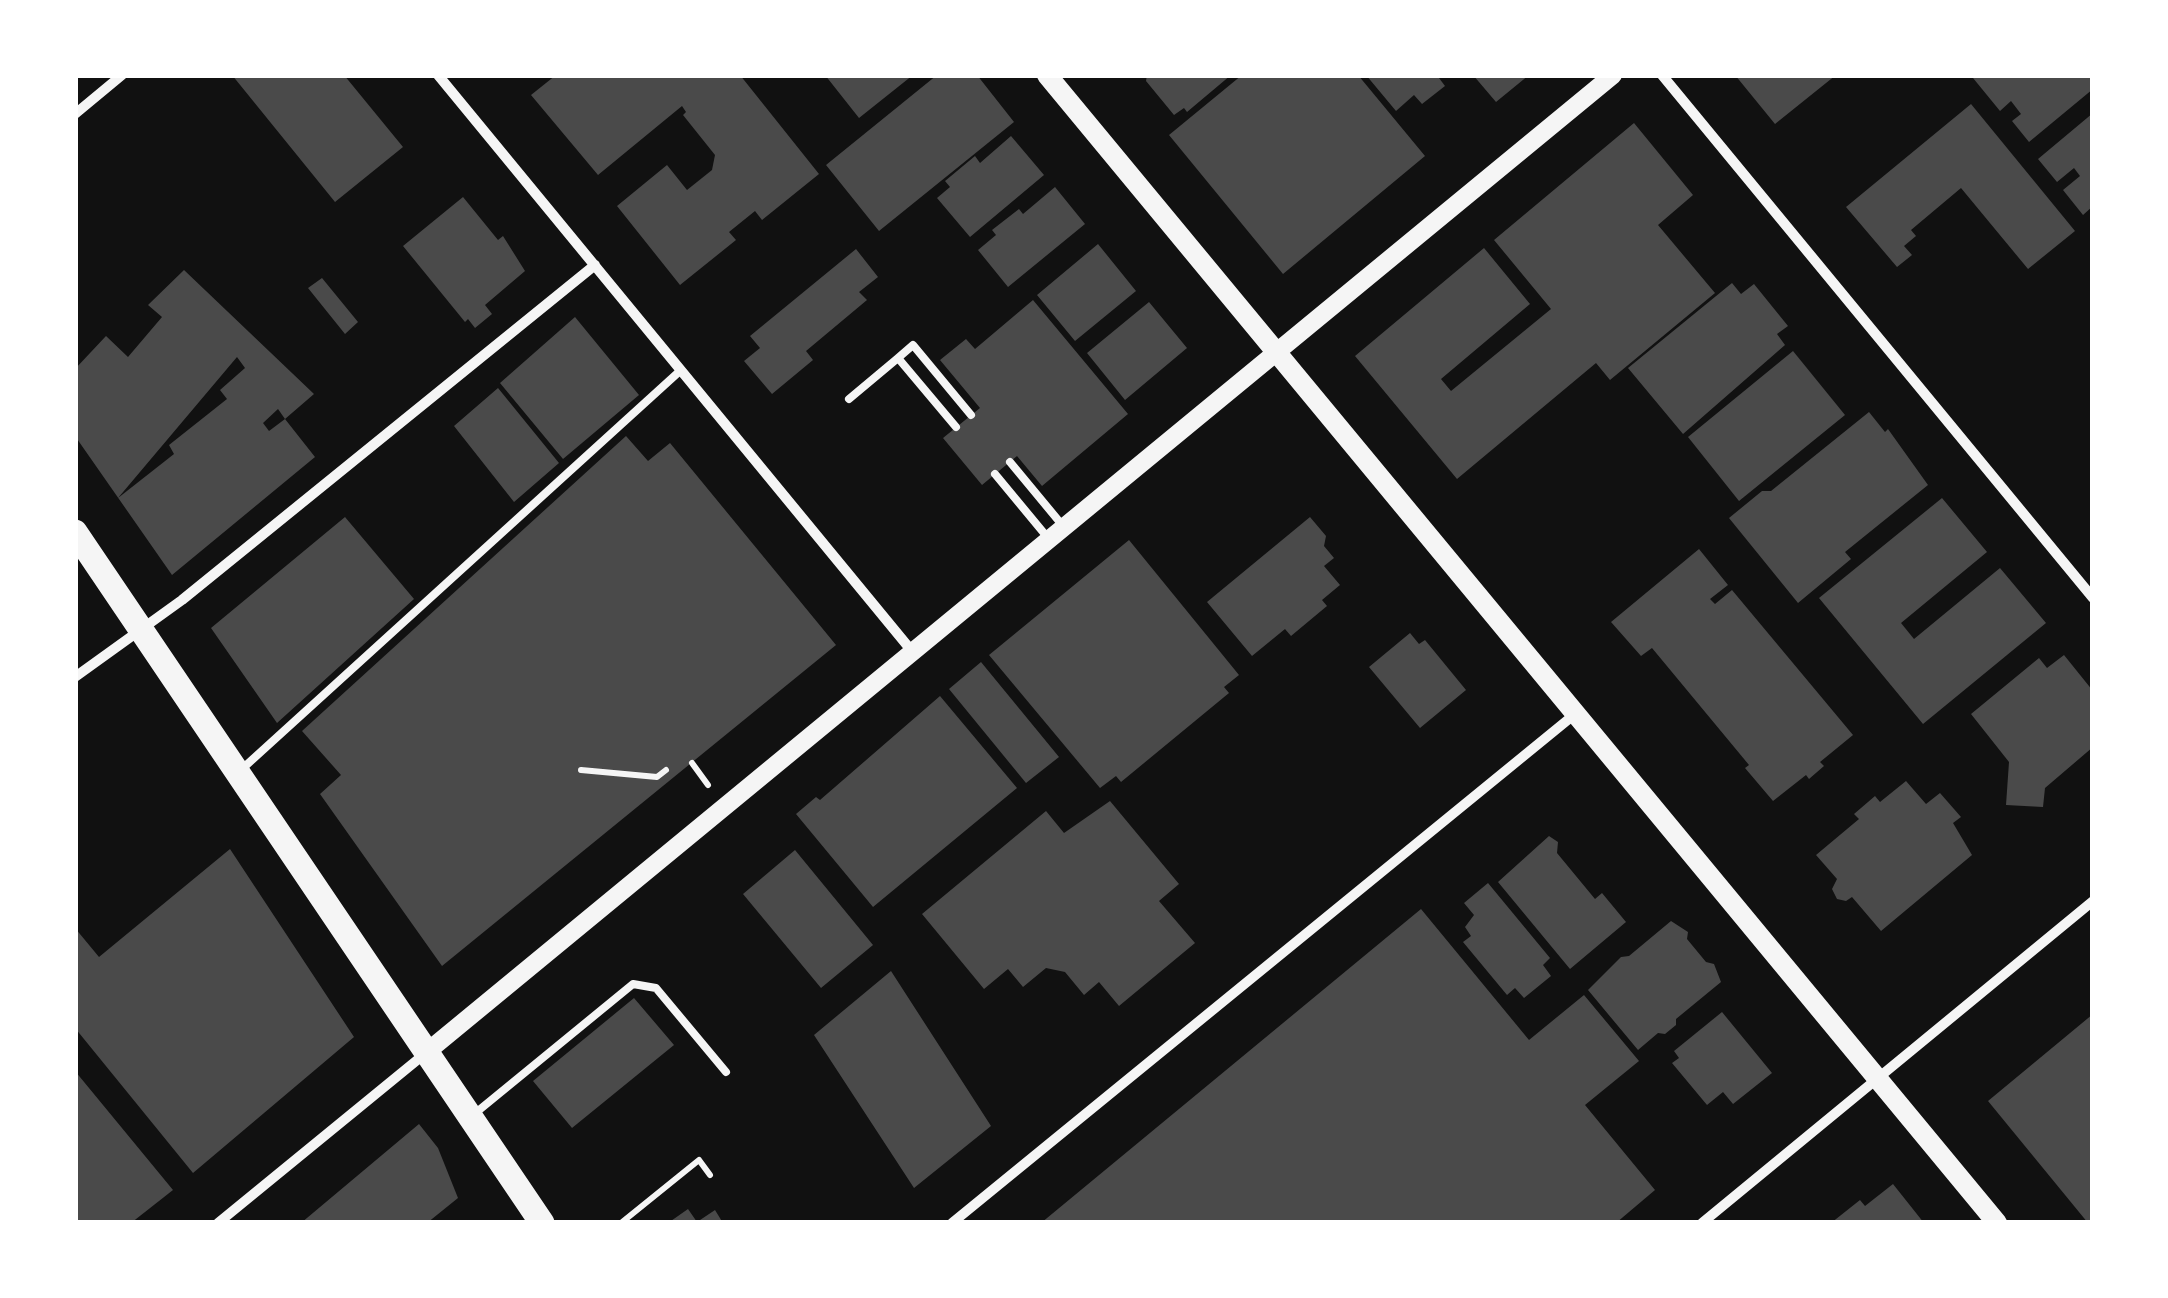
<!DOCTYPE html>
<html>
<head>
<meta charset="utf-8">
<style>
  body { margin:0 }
  #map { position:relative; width:2168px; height:1298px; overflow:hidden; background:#111; font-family:"Work Sans",sans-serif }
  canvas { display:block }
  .frame { position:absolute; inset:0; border:78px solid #fff; pointer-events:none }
</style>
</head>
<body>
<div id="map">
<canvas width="2168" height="1298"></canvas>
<div class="frame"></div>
</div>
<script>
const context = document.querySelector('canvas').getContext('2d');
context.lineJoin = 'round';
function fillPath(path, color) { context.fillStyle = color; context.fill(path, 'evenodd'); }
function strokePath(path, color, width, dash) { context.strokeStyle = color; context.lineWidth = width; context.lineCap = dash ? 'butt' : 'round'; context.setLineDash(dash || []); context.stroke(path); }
fillPath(new Path2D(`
  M232,75H344L403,147L335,202Z
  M556,75H740L819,174L762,220L755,211L729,232L736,240L680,285L617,206L667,165L687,190L712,170L715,155L683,115L686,112L682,106L598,175L531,95Z
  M825,75H913L859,118Z
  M937,75H977L1014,122L879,231L826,165Z
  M1147,75H1231L1187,112L1184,108L1174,115L1146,81Z
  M1242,75H1358L1425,156L1283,274L1169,135Z
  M1366,75H1442L1439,78L1445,86L1422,104L1414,95L1396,111Z
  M1473,75H1529L1496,102Z
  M1735,75H1836L1775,124Z
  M1977,75H2093V89L2029,142L2012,121L2021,114L2011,101L2000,111L1973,78Z
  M1971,104L2075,231L2028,269L1961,188L1911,230L1916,236L1904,246L1912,255L1897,267L1846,207Z
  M2093,113V206L2083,215L2063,190L2080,176L2074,168L2057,182L2038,159Z
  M1634,123L1693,195L1658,225L1715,293L1610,380L1596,363L1457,479L1355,356L1484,248L1530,304L1441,379L1451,391L1551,309L1494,240Z
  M1011,136L1044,175L970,237L937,198L950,187L945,181L975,156L980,163Z
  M1055,187L1085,224L1008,287L978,250L996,235L992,230L1019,209L1023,214Z
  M463,197L498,240L503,236L525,271L485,305L492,314L475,328L468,319L465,322L403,246Z
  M1098,244L1136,291L1075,341L1037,295Z
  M856,249L878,277L859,292L867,300L806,351L813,360L772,394L744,361L760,348L750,336Z
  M184,270L314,394L285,419L278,409L263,423L269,431L285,419L315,457L172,575L75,436V369L106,336L128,357L162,317L148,305ZM237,357L245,368L220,390L227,399L169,445L174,454L118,498Z
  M322,278L358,322L345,334L308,288Z
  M1732,283L1741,294L1754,284L1788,326L1777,334L1785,345L1683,434L1628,368Z
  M1033,300L1128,414L1042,486L1017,456L982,485L943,438L980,408L940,360L966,339L975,349Z
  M1149,302L1187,348L1125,400L1087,353Z
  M575,317L639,395L563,459L500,383Z
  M1793,351L1845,415L1739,501L1688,437Z
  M498,388L559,463L514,502L454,426Z
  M1869,412L1885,432L1888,429L1928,485L1845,552L1851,559L1798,603L1729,518L1762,491H1771Z
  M626,436L648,461L670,443L836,645L442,966L320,794L341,775L302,731Z
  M1942,498L1987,552L1901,623L1914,639L2000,568L2046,623L1923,724L1819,598Z
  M345,517L414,599L277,723L211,628Z
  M1310,517L1326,536L1324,546L1334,558L1324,566L1340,585L1322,600L1327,606L1291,636L1285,629L1252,656L1207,602Z
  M1129,540L1239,675L1224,687L1229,693L1121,782L1116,776L1100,788L989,655Z
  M1699,549L1728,585L1710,599L1715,604L1732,590L1853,735L1820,762L1824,766L1809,779L1806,775L1773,801L1745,768L1749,765L1652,648L1641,656L1611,622Z
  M1410,633L1419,644L1425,640L1466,690L1420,728L1369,667Z
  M2064,655L2093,691V747L2045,788L2043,807L2006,805L2009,762L1971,714L2039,658L2047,668Z
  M981,662L1059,757L1026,783L949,689Z
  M940,696L1017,788L873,907L796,814L816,797L820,800Z
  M1906,781L1926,804L1940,793L1961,817L1953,823L1972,855L1881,931L1852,897L1846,901L1837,899L1832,889L1837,879L1816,855L1859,819L1854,814L1875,796L1880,802Z
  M1110,801L1179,884L1159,901L1195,943L1119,1006L1099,982L1084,995L1065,972L1046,968L1023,987L1008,969L984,989L922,914L1046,811L1064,833Z
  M1549,836L1558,842L1557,853L1595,899L1602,893L1626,922L1570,969L1498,882Z
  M230,849L354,1037L193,1173L75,1028V928L99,957Z
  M795,850L873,945L821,988L743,894Z
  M1488,883L1550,958L1543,965L1551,976L1524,998L1515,988L1507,995L1463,942L1471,936L1465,927L1474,915L1464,903Z
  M1421,909L1529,1040L1584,995L1639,1061L1585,1105L1655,1190L1616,1223H1041Z
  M1671,921L1688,932L1687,939L1706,962L1714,964L1721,982L1676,1019V1025L1665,1034L1658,1033L1638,1050L1588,990L1621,957L1629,956Z
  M891,971L991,1126L914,1188L814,1035Z
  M634,998L674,1045L572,1128L533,1081Z
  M1722,1012L1772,1073L1733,1104L1723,1092L1707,1105L1672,1063L1679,1058L1674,1051Z
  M2093,1014V1223H2088L1988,1101Z
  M75,1071L173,1190L131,1223H75Z
  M419,1124L438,1148L458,1198L427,1223H301Z
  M1893,1184L1924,1223H1831L1860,1200L1865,1206Z
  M688,1209L697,1222L715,1210L723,1223H668Z`), '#4a4a4a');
strokePath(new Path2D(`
  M692,763L708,785
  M581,770L657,777L666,770
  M621,1223L699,1160L710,1175`), '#f5f5f5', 6);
strokePath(new Path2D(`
  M898,358L913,345L971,415
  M849,399L898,358L956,427
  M1010,462L1063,526
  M995,474L1048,538
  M242,769L681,370
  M473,1115L633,984L656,988L726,1072`), '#f5f5f5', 8);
strokePath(new Path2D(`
  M438,75L911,650
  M1662,75L2093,598
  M75,114L122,75
  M75,677L182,600L595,265
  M218,1223L427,1052
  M952,1223L1575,714
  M1702,1223L2093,901`), '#f5f5f5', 10);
strokePath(new Path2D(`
  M428,1051L1613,75`), '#f5f5f5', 18);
strokePath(new Path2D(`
  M1047,75L1997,1223`), '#f5f5f5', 20);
strokePath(new Path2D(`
  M75,532L542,1223`), '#f5f5f5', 25);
</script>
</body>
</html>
